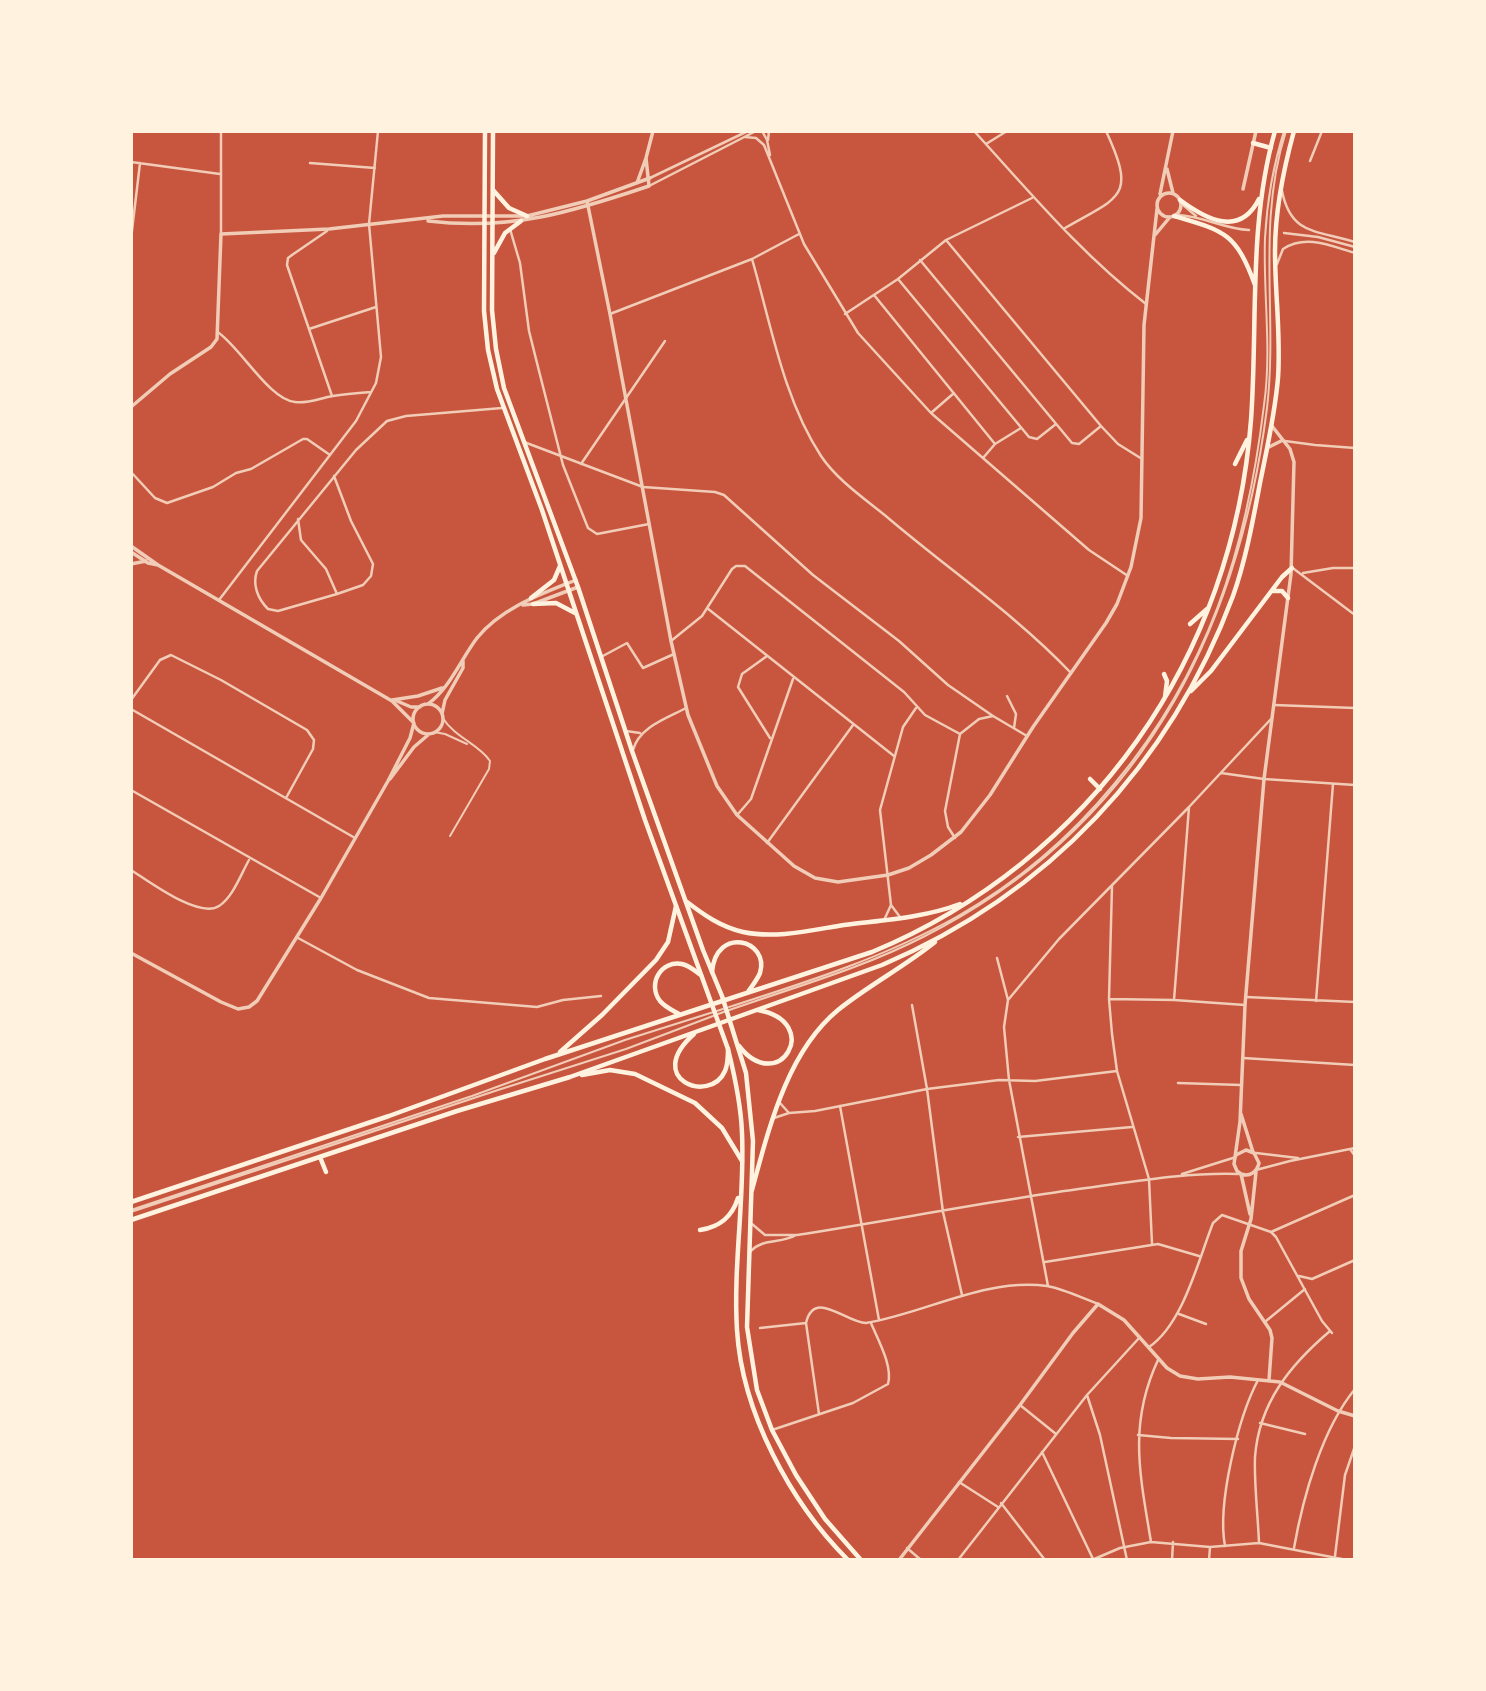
<!DOCTYPE html>
<html>
<head>
<meta charset="utf-8">
<style>
  body { margin:0 }
  #map { position:relative; width:1486px; height:1691px; overflow:hidden; background:#c8553d; font-family:"PT Serif",serif }
  canvas { display:block }
  .frame { position:absolute; inset:0; border:133px solid #fff3e0; pointer-events:none }
</style>
</head>
<body>
<div id="map">
<canvas width="1486" height="1691"></canvas>
<div class="frame"></div>
</div>
<script>
const context = document.querySelector('canvas').getContext('2d');
context.lineJoin = 'round';
function strokePath(path, color, width, dash) { context.strokeStyle = color; context.lineWidth = width; context.lineCap = dash ? 'butt' : 'round'; context.setLineDash(dash || []); context.stroke(path); }
strokePath(new Path2D(`
  M442,717C455,738 479,744 490,761L489,769L450,836
  M434,732L445,734L467,744
  M729,1007C807,982 886,957 958,916C1077,849 1170,733 1218,606C1242,542 1256,472 1264,405C1272,349 1263,294 1265,238C1267,202 1273,166 1284,131
  M718,1014C788,989 859,970 925,936C1136,829 1238,637 1267,408C1278,314 1256,225 1286,131
  M131,1210L472,1096L625,1040L723,1009
  M131,1212L498,1090L626,1049L713,1016`), '#f1ccb7', 2);
strokePath(new Path2D(`
  M762,131L767,140L770,155
  M974,131C1029,191 1081,254 1146,304
  M745,137L756,138L764,145L804,244L858,333L931,413L1089,550L1128,576
  M768,140L769,131
  M986,144L1007,131
  M1310,161L1322,131
  M131,162L220,174
  M310,163L375,168
  M650,178L748,131
  M649,186L756,131
  M1282,191C1291,236 1318,230 1355,242
  M1182,204L1196,216
  M1178,215C1203,216 1224,229 1249,230
  M1065,228C1120,196 1137,198 1106,131
  M510,229L520,263L529,331L538,367L563,465L588,528L597,534L649,524
  M327,231L292,255L288,258L287,265L332,396
  M1284,233L1318,237L1355,247
  M221,234V131
  M131,239L140,163
  M946,240L1101,426L1118,444L1142,459
  M752,259C771,324 783,398 821,456C837,480 865,499 887,517C948,569 1016,615 1071,673
  M920,260L1072,443L1079,444L1101,426
  M1277,264L1283,249C1306,234 1331,246 1355,253
  M898,279L1029,437L1037,439L1056,424
  M874,295L995,444
  M610,314L752,259L799,234
  M845,314L898,279L946,240L1032,198
  M309,329L376,307
  M219,333C242,350 270,400 295,402C308,404 320,398 333,396C345,394 358,393 371,392
  M931,413L954,393
  M1285,441L1315,445L1355,448
  M524,442L643,487L715,492L724,495L813,575L899,641L948,685L993,716L1027,736
  M983,458L995,444L1021,428
  M581,464L665,341
  M131,472L155,498L167,503L213,487L236,473L251,469L303,439H307L330,455
  M334,476L351,521L373,564L371,576L363,585L337,594L278,611L268,609C258,599 252,585 257,571L356,450L387,421L406,416L502,408
  M298,519L301,540L326,569L337,594
  M1294,569L1355,615
  M1303,573L1333,568H1355
  M219,600L356,421L376,383L381,357L369,224L378,131
  M707,608L894,756
  M671,641L702,616L732,569L736,566H745L904,692L925,715L960,734
  M767,656L742,674L738,687L770,738
  M601,657L627,643L643,668L674,654
  M1007,696L1016,714L1014,728
  M131,700L160,660L171,655L221,680L307,730L314,740L313,749L286,798
  M1274,705L1355,708
  M131,709L355,838
  M626,731L640,733
  M633,750C639,727 667,718 686,708
  M1221,773L1264,779L1355,785
  M131,790L321,898
  M738,814L751,799L793,679
  M955,838L948,827L945,811L960,734L979,719L993,716
  M767,843L853,725
  M131,870C150,882 199,919 219,906C233,897 241,874 249,860
  M1112,886L1109,999L1112,1034L1117,1071L1149,1179L1152,1244
  M900,917L891,905L880,810L903,727L916,708
  M885,918L891,905
  M298,938L357,970L429,998L537,1007L563,1000L601,996
  M997,958L1008,1000
  M1246,997L1355,1002
  M1109,999L1174,1000L1245,1005
  M1174,1000L1189,807
  M1316,1001L1333,784
  M912,1005L927,1089L943,1212L962,1295
  M1243,1058L1355,1065
  M1178,1083L1241,1085
  M780,1103L789,1113
  M840,1106L879,1320
  M774,1118L789,1113L815,1111L927,1089L999,1080L1035,1081L1117,1071
  M1018,1137L1132,1127
  M1350,1149L1355,1156
  M1256,1153L1298,1158
  M1256,1170L1290,1161L1355,1148
  M1182,1174L1236,1157
  M752,1224L765,1235H797C893,1220 990,1201 1086,1188C1137,1181 1188,1172 1240,1174
  M1271,1232L1355,1195
  M751,1251C763,1238 781,1244 796,1235
  M1045,1262L1158,1244L1199,1256
  M1299,1276L1312,1279L1355,1260
  M1048,1286L1009,1080L1004,1027L1008,1000L1059,939L1189,807L1271,719
  M1179,1314L1206,1324
  M1266,1321L1305,1289
  M760,1328L806,1323
  M1149,1347C1183,1324 1198,1261 1213,1223L1222,1215L1271,1232L1276,1237L1322,1321L1332,1333
  M1087,1395L1100,1435L1127,1560
  M1020,1405L1056,1434
  M819,1414L806,1323C814,1288 846,1323 866,1323C926,1313 984,1278 1047,1286C1064,1289 1082,1298 1098,1304
  M1260,1423L1305,1434
  M772,1430L853,1403L888,1384C893,1366 878,1340 871,1323
  M1138,1435L1171,1438L1238,1439
  M1042,1452L1093,1559
  M959,1482L998,1507
  M1001,1503L1045,1560
  M1151,1542C1140,1475 1128,1424 1158,1360
  M1259,1543C1258,1516 1254,1484 1255,1457C1259,1403 1290,1365 1330,1331
  M1225,1546C1217,1504 1238,1418 1258,1380
  M907,1548L921,1560
  M1294,1548C1303,1497 1322,1429 1355,1389
  M1335,1556L1345,1475L1355,1446
  M958,1560L1087,1395L1140,1337
  M1092,1560L1120,1548L1151,1542L1210,1547L1259,1543L1347,1560
  M1172,1560L1173,1542
  M1209,1560L1210,1547`), '#f1ccb7', 2.5);
strokePath(new Path2D(`
  M1167,169L1173,193
  M637,183L646,158L653,131
  M1243,189L1256,131
  M1157 205a12 12 0 1 1 24 0a12 12 0 1 1-24 0Z
  M1160,194L1173,131
  M587,201L610,314L671,641L688,715L717,786L737,815L794,866L815,878L838,882L888,875L909,868L931,855L961,832L990,795L1033,727L1106,623L1117,604L1131,567L1141,518L1144,325L1157,209
  M428,221C511,231 572,212 649,186L646,158
  M1155,235L1170,217
  M131,407L170,374L211,347L217,339L221,234L329,229L443,216H527L587,201L650,178
  M1267,448L1283,440
  M131,546L158,565L392,701L413,722
  M131,552L148,563L158,565
  M131,564L146,561
  M523,605L533,604L578,587
  M392,700L418,696L442,688
  M397,701L411,707H420
  M428,704C450,688 461,659 477,638C501,608 541,594 576,580
  M413 719a15 15 0 1 1 30 0a15 15 0 1 1-30 0Z
  M442,714L445,700L463,668V661
  M390,779L414,747L428,735
  M131,953L221,1002L238,1009L249,1007L257,1001L321,898L388,781L410,738L414,723
  M1241,1114L1253,1152
  M1236,1155L1246,1150L1254,1153L1259,1163C1257,1172 1250,1177 1241,1174L1237,1171L1234,1164L1240,1122L1245,1005L1264,779L1291,574L1294,462L1290,449L1272,426
  M1256,1172L1251,1219L1241,1251V1278L1249,1299L1270,1330L1272,1338L1269,1380
  M1241,1174L1250,1214
  M899,1560L1020,1405L1073,1333L1098,1304L1124,1320L1167,1368L1180,1376L1198,1379L1230,1377L1280,1382L1338,1411L1355,1416`), '#f1ccb7', 3.5);
strokePath(new Path2D(`
  M485,131L484,311L488,350L497,389L542,510L645,820L728,1049C735,1077 741,1104 742,1133C745,1198 733,1264 737,1330C742,1412 790,1502 848,1560
  M493,131L492,310L496,349L504,388L578,587L632,751L703,950L722,996L746,1073L753,1141L747,1327L757,1390L772,1430L796,1475L825,1519L861,1560
  M493,190L509,208L527,216
  M494,253L505,233L521,221
  M531,598L554,580L560,566
  M533,604L556,603L575,613
  M700,1230C720,1227 732,1217 738,1198`), '#fff3e0', 4.5);
strokePath(new Path2D(`
  M1253,143L1271,148
  M1180,200C1207,220 1240,237 1259,199
  M1174,216C1225,231 1236,233 1255,285
  M1235,464L1247,440
  M1273,591H1282L1288,598
  M1190,624L1207,609
  M1164,674L1167,681L1165,697
  M1191,691L1211,671L1282,577L1292,568
  M1090,779L1100,789
  M687,902C704,915 721,927 743,932C776,939 812,930 844,925C883,920 923,918 960,904
  M712,972C716,925 770,940 760,973C757,980 752,986 748,992
  M679,1014C672,1010 665,1007 660,1001C647,984 661,960 682,964C690,966 695,971 701,975
  M694,1034C643,1079 710,1105 725,1071C728,1064 728,1056 728,1049
  M739,1046C779,1097 824,1022 758,1010
  M560,1052L602,1015L656,960L668,942L676,906
  M582,1075L610,1070L635,1074L695,1103L722,1128L742,1161
  M320,1157L326,1172
  M752,1190C769,1128 787,1052 838,1010C869,985 904,967 935,942
  M131,1202L389,1116L545,1059L872,952C1092,860 1233,657 1251,420C1258,324 1248,225 1275,131
  M131,1220L457,1111L570,1077L882,965C1048,894 1170,765 1233,596C1246,559 1253,520 1260,483C1267,448 1275,414 1278,378C1281,336 1275,294 1275,251C1275,210 1283,171 1294,131`), '#fff3e0', 4.5);
</script>
</body>
</html>
